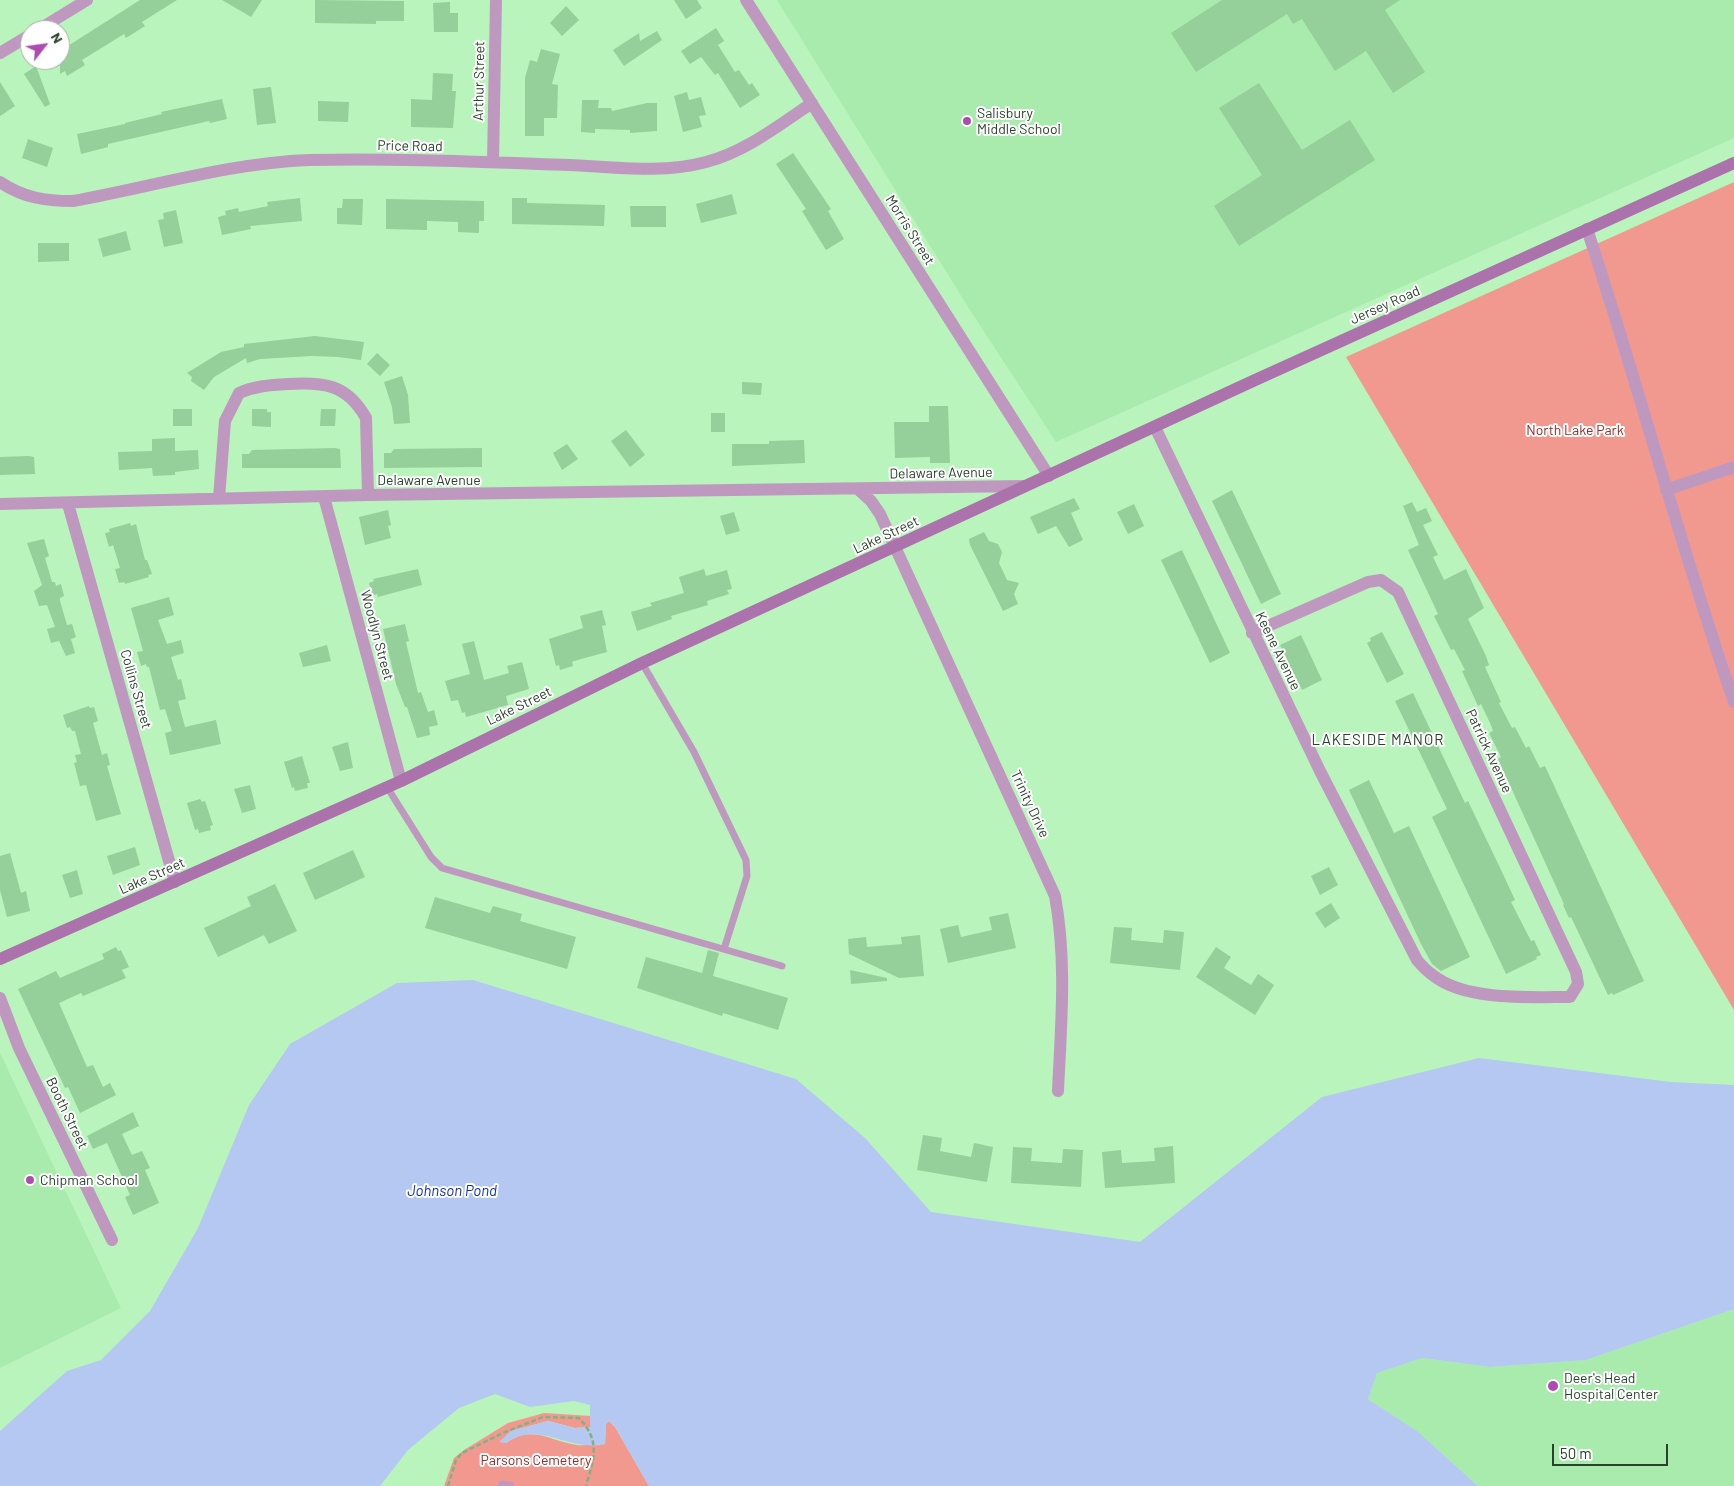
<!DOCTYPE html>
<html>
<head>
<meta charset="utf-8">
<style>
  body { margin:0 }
  #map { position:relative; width:1734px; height:1486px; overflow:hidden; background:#b9f4bc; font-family:Barlow,sans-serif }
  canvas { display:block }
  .north { position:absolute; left:20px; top:20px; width:50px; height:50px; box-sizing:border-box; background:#fff; border:1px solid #aab3ab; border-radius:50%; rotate:60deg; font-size:14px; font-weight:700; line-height:20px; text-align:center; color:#2a422c }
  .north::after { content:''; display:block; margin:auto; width:18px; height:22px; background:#ae4bb1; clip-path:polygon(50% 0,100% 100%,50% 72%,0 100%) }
  .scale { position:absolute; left:1552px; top:1444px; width:116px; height:22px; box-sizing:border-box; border:2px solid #2a422c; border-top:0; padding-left:6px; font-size:15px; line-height:18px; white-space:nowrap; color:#2a422c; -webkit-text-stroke:4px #fff; paint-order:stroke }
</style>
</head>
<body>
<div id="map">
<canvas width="1734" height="1486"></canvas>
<div class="north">N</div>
<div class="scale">50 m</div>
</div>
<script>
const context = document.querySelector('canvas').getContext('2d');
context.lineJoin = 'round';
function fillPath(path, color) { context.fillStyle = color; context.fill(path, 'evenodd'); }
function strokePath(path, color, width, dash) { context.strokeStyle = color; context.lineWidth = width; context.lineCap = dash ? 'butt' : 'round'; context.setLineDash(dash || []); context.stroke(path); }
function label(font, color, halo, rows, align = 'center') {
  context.font = font + ' Barlow,sans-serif'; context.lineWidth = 4; context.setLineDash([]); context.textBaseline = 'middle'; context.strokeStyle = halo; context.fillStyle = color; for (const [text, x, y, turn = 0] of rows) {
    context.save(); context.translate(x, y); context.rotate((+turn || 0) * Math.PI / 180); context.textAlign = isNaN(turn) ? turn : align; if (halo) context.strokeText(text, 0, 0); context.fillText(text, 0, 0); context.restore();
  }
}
fillPath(new Path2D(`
  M777,0H1734V138L1056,442L970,310Z
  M0,1053L121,1308L0,1368Z
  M1734,1309V1486H1478L1417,1431L1368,1399L1377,1373L1422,1358L1490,1367L1586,1360Z`), '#a9eaad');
fillPath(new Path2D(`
  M1734,182V1010L1346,357Z
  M544,1413L591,1416V1427L575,1428L548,1421L511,1431L506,1443C532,1424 550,1441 577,1445C586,1446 596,1444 605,1444L606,1424L609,1421L615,1427L649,1486H444L454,1458L464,1450L508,1423Z`), '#f2998f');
fillPath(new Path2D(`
  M473,980L796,1079L865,1138L931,1212L1140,1242L1322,1097L1479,1058L1671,1082L1734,1085V1309L1586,1360L1490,1367L1422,1358L1377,1373L1368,1399L1417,1431L1478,1486H649L615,1427L609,1421L606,1424L605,1444C570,1453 538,1419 506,1443L499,1442L511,1431L548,1421L575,1428L590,1427V1405L574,1401L530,1407L495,1394L459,1408L408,1450L380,1486H0V1431L67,1371L101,1360L150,1311L198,1228L249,1105L290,1044L397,983Z`), '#b5c8f2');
fillPath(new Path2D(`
  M140,0H177L142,22L145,26L126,38L124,34L82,60L85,65L67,76L65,71L60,74V51Z
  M222,0H262L251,17Z
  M315,0L404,1V21H376V24L315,23Z
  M674,0H697L702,8L686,19Z
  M1222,0H1400L1385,10L1425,72L1393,93L1366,51L1335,71L1302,19L1293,24L1287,14L1196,72L1171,33Z
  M450,2V13H458V32H434L433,3Z
  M566,6L579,20L562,36L550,23Z
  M716,28L724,41L718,45L735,72L739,70L749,85L752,83L760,95L740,108L718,73L715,75L701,57L690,64L681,51Z
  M657,31L662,40L624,66L613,50L639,33L640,41Z
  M541,49L560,54L552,84L558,85L557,118H544V136H525V78L530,60L537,62Z
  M36,66L50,104L45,107L24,74Z
  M433,73L453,74L452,91H456L453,128L411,127V99L432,100Z
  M0,82L15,106L0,116Z
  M1259,83L1302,150L1350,120L1375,160L1239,246L1214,206L1262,175L1219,108Z
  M271,87L276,123L257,125L253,89Z
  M687,92L689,100L701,97L706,115L699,116L702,127L683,132L674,96Z
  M222,99L227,119L210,123L209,121L108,144V147L81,154L77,134L125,124V123L162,114L161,112Z
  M582,100H599L598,108H611L612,111L647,103H657V131L630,133V130L595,129V133L581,132Z
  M318,101L349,102L348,122L318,121Z
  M28,139L53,148L47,167L22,158Z
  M793,153L831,209L828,211L844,239L826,250L802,211L806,209L776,164Z
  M732,194L737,214L701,223L696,204Z
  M300,198L302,221L250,226L251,229L222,235L218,217L226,215L225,211L238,208L239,212L268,206L267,202Z
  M512,198H527V203L605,205L604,226L512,224Z
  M343,199H363L362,225L337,224V208H342Z
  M386,199L484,201V221H479V233L458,232V222L427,221V230L386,229Z
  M630,206H666V227H631Z
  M176,210L183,243L164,247L158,220L164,219L163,213Z
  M126,231L131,250L103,257L98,239Z
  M38,243H69V261L38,262Z
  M315,336L364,342L361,360L338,357L312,356L260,359L247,363L246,358L214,377L204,390L191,381L192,377L187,373L221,352L244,347V344Z
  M377,353L390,365L380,376L367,364Z
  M402,376L408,395L410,423L394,424L392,407L384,382Z
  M742,382L762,383L761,395L742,394Z
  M929,406H948L950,463H930V457L895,458L894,422H929Z
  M173,409H192V426H173Z
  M252,409H267V412H271V427L252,426Z
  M321,409H336L335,426H320Z
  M711,413H725V432H711Z
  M626,430L645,455L630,467L611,441Z
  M175,438V451L198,450L199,469L175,472V475L153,476L152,468L119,470L118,452L152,451V439Z
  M804,440L805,463L732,466V444H769V441Z
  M567,444L578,459L562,470L553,453Z
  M335,448L340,449L341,468H242V454H249L252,450Z
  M482,448V467L384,468V453H391L394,449Z
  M29,456L34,457L35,474L0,475V457Z
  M1232,490L1281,594L1261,604L1212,501Z
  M1074,498L1080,509L1071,513L1083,540L1069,547L1056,526L1038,534L1030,517Z
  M1412,502L1417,512L1426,508L1432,521L1423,525L1438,555L1433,557L1444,580L1466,569L1484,608L1468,619L1486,656L1489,665L1485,667L1501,702L1499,703L1512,728L1515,727L1526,748L1529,746L1540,768L1545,766L1644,981L1613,995L1612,993L1608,995L1571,917L1569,918L1563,905L1564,904L1498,759L1501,757L1489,733L1493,731L1491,725L1481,704L1478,706L1462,671L1465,670L1454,649L1451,650L1434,616L1438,614L1408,550L1419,545L1403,506Z
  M1134,504L1144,526L1128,534L1117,512Z
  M388,510L391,525L388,526L391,538L365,545L359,517Z
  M734,512L740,531L726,535L720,516Z
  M130,523L131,526L136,524L145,560H147L152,574L148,575L149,577L125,584L124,582L119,583L115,569L120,568L113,545L109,547L105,533L110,532L109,529Z
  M984,532L989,541L998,544L1002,552L999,563L1007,580L1019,583L1014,594L1018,604L1003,611L970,545L969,539Z
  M44,539L49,556L45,558L52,582H55L56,586L61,584L64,596L60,598V601L67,625L72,624L76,637L71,639L75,653L66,656L59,641L51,643L47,629L55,627L47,605L39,606L34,591L42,585L27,543Z
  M1182,550L1230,653L1210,663L1161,560Z
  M418,569L422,585L378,597L377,594L372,596L369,583L374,581L373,579Z
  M704,569L706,576L727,570L732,589L727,590L729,594L707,601L708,605L671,616L672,619L637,631L631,612L652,606L650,603L684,593L679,577Z
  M169,597L174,615L158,620L167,644L181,640L184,653L171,657L178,680L181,679L186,699L178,701L185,727L216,720L221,744L170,755L165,733L172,731L165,709L160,710L149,667H147L146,664L141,666L137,652L143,651L131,608Z
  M602,610L606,625L602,626L607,652L574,661L572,662L573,666L560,670L559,665L556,666L549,639L583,628L580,616Z
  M405,624L409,641L406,642L418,693L421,692L428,712L434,710L438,725L429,727L430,735L417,738L407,707H405L396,684L383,629Z
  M1382,632L1404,674L1387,683L1367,643L1371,641L1370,638Z
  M1301,635L1322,680L1302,690L1280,645Z
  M474,641L484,680L509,673L507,666L522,662L529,689L506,696L508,705L466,717L465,712L462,713L458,700L451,701L445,681L470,674L462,644Z
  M327,645L331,661L303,667L299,653Z
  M1413,693L1465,803L1468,801L1502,872L1515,900L1511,902L1531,941L1534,940L1541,955L1536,957L1537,959L1506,974L1432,817L1447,809L1395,701Z
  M89,706L90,708L94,707L98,721L93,723L102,755L107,753L110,765L107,766L121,814L96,821L86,785L80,786L74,763L77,762L75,755L81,754L75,731H72L70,727L67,728L63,715Z
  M348,742L353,768L340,771L332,747Z
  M302,756L310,783H307L308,788L295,791L294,787L292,788L284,762Z
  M1369,780L1394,833L1409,826L1470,957L1441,971L1432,964L1421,944L1349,790Z
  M250,785L256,809L242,813L234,789Z
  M200,799L202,802L205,801L213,825L210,826L211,830L199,833L198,829L195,830L187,803Z
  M135,847L140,865L113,875L107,856Z
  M353,850L365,877L315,900L303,873Z
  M10,853L21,893L26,891L30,911L7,917L0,890V856Z
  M1329,867L1338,885L1320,895L1311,876Z
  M77,870L83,894L70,898L62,875Z
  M275,884L297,931L269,944L264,935L218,957L204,928L251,906L247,897Z
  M435,897L490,913L493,906L522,914L520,921L576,937L567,969L425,928Z
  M1331,903L1340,918L1325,928L1315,913Z
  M1008,913L1016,948L948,963L940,929L958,925L961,937L992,930L989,917Z
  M1114,927L1132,928L1131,940L1163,943L1164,930L1184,932L1180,970L1110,963Z
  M920,935L924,976L899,978L849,954L848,939L866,937L867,947L902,944L901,937Z
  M116,947L118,951L121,950L129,967L122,970L126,978L83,996L81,993L59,1003L87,1067L93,1065L103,1087L110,1083L116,1095L80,1113L68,1087L65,1088L18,989L56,971L60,978L104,959L102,954Z
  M1216,947L1231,957L1224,968L1251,985L1258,974L1274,985L1255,1015L1196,977Z
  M708,950L719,953L713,976L788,998L778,1030L723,1013L722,1016L637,988L646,957L702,973Z
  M850,970L887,978V981L851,984Z
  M133,1112L139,1126L122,1134L132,1155L142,1151L150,1168L145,1170L159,1203L133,1215L125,1197L130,1195L107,1143L93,1149L87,1136Z
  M923,1135L942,1138L940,1151L971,1157L974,1143L993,1147L987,1182L917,1170Z
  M1173,1146L1175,1183L1105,1188L1102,1152L1121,1150L1122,1163L1155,1161L1154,1148Z
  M1013,1147L1032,1148L1031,1161L1062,1163L1063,1149L1083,1150L1081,1187L1011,1183Z`), '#95cf99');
strokePath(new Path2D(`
  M448,1486L456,1460L462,1453L505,1432L543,1417L579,1418C601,1441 594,1459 586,1486`), '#82b085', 2.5, [5, 2.5]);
strokePath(new Path2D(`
  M642,663L694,752L746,860L747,876L724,949
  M387,787L431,857L442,868L782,966
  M501,1486L502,1484L511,1486`), '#bf98bf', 7);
strokePath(new Path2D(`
  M746,0L1049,476
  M38,30L87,0
  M0,53L30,35
  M493,162L496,0
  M0,182C24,198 45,201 73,201C151,187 230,163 309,160C396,158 483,162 569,165C613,167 663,174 706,162C745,152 779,125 812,103
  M1587,229C1639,386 1680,546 1734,702
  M1155,427L1320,771L1417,960C1422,966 1428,972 1434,976C1466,1001 1531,997 1570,997L1578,984L1576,972L1398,592L1381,580L1368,582L1252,633
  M858,489L871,501L880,514L1055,896C1067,962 1061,1024 1058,1091
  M1666,490L1734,467
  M324,497L401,781
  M219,498L225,421L239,393C255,386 270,385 288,384C324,382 347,384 366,418L368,495
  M0,504L368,495L1025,486
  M68,504L175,882
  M0,998L19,1048L112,1240`), '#bf98bf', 12);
strokePath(new Path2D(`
  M0,959L401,781L642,663L1253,381L1734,163`), '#ac72ac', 12);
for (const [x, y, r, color] of [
  [967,121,5,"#ae4bb1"],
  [30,1180,5,"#ae4bb1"],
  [1553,1386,6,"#ae4bb1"]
]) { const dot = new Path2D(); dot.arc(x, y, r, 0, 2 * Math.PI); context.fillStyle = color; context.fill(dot); strokePath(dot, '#fff', 2); }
label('14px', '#2a422c', '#fff', [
  ["Arthur Street",479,81,-89],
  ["Price Road",410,146,1],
  ["Morris Street",910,230,58],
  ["Jersey Road",1385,305,-24],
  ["Delaware Avenue",941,473,-1],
  ["Delaware Avenue",429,480],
  ["Lake Street",886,535,-25],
  ["Woodlyn Street",377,635,75],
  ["Keene Avenue",1278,651,64],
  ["Collins Street",136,689,74],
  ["Lake Street",519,706,-26],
  ["Patrick Avenue",1489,751,65],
  ["Trinity Drive",1030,804,65],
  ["Lake Street",152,876,-24],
  ["Booth Street",67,1113,64]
]);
label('14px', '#2a422c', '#fff', [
  ["Salisbury",977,113],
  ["Middle School",977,129],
  ["Chipman School",40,1180],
  ["Deer's Head",1564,1378],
  ["Hospital Center",1564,1394]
], 'left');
label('14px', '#992826', '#fff', [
  ["North Lake Park",1575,430],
  ["Parsons Cemetery",536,1460]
]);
context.letterSpacing = '1px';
label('15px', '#2a422c', '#fff', [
  ["LAKESIDE MANOR",1378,740]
]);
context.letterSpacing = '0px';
label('italic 15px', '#1631a5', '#fff', [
  ["Johnson Pond",452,1191]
]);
</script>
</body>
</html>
